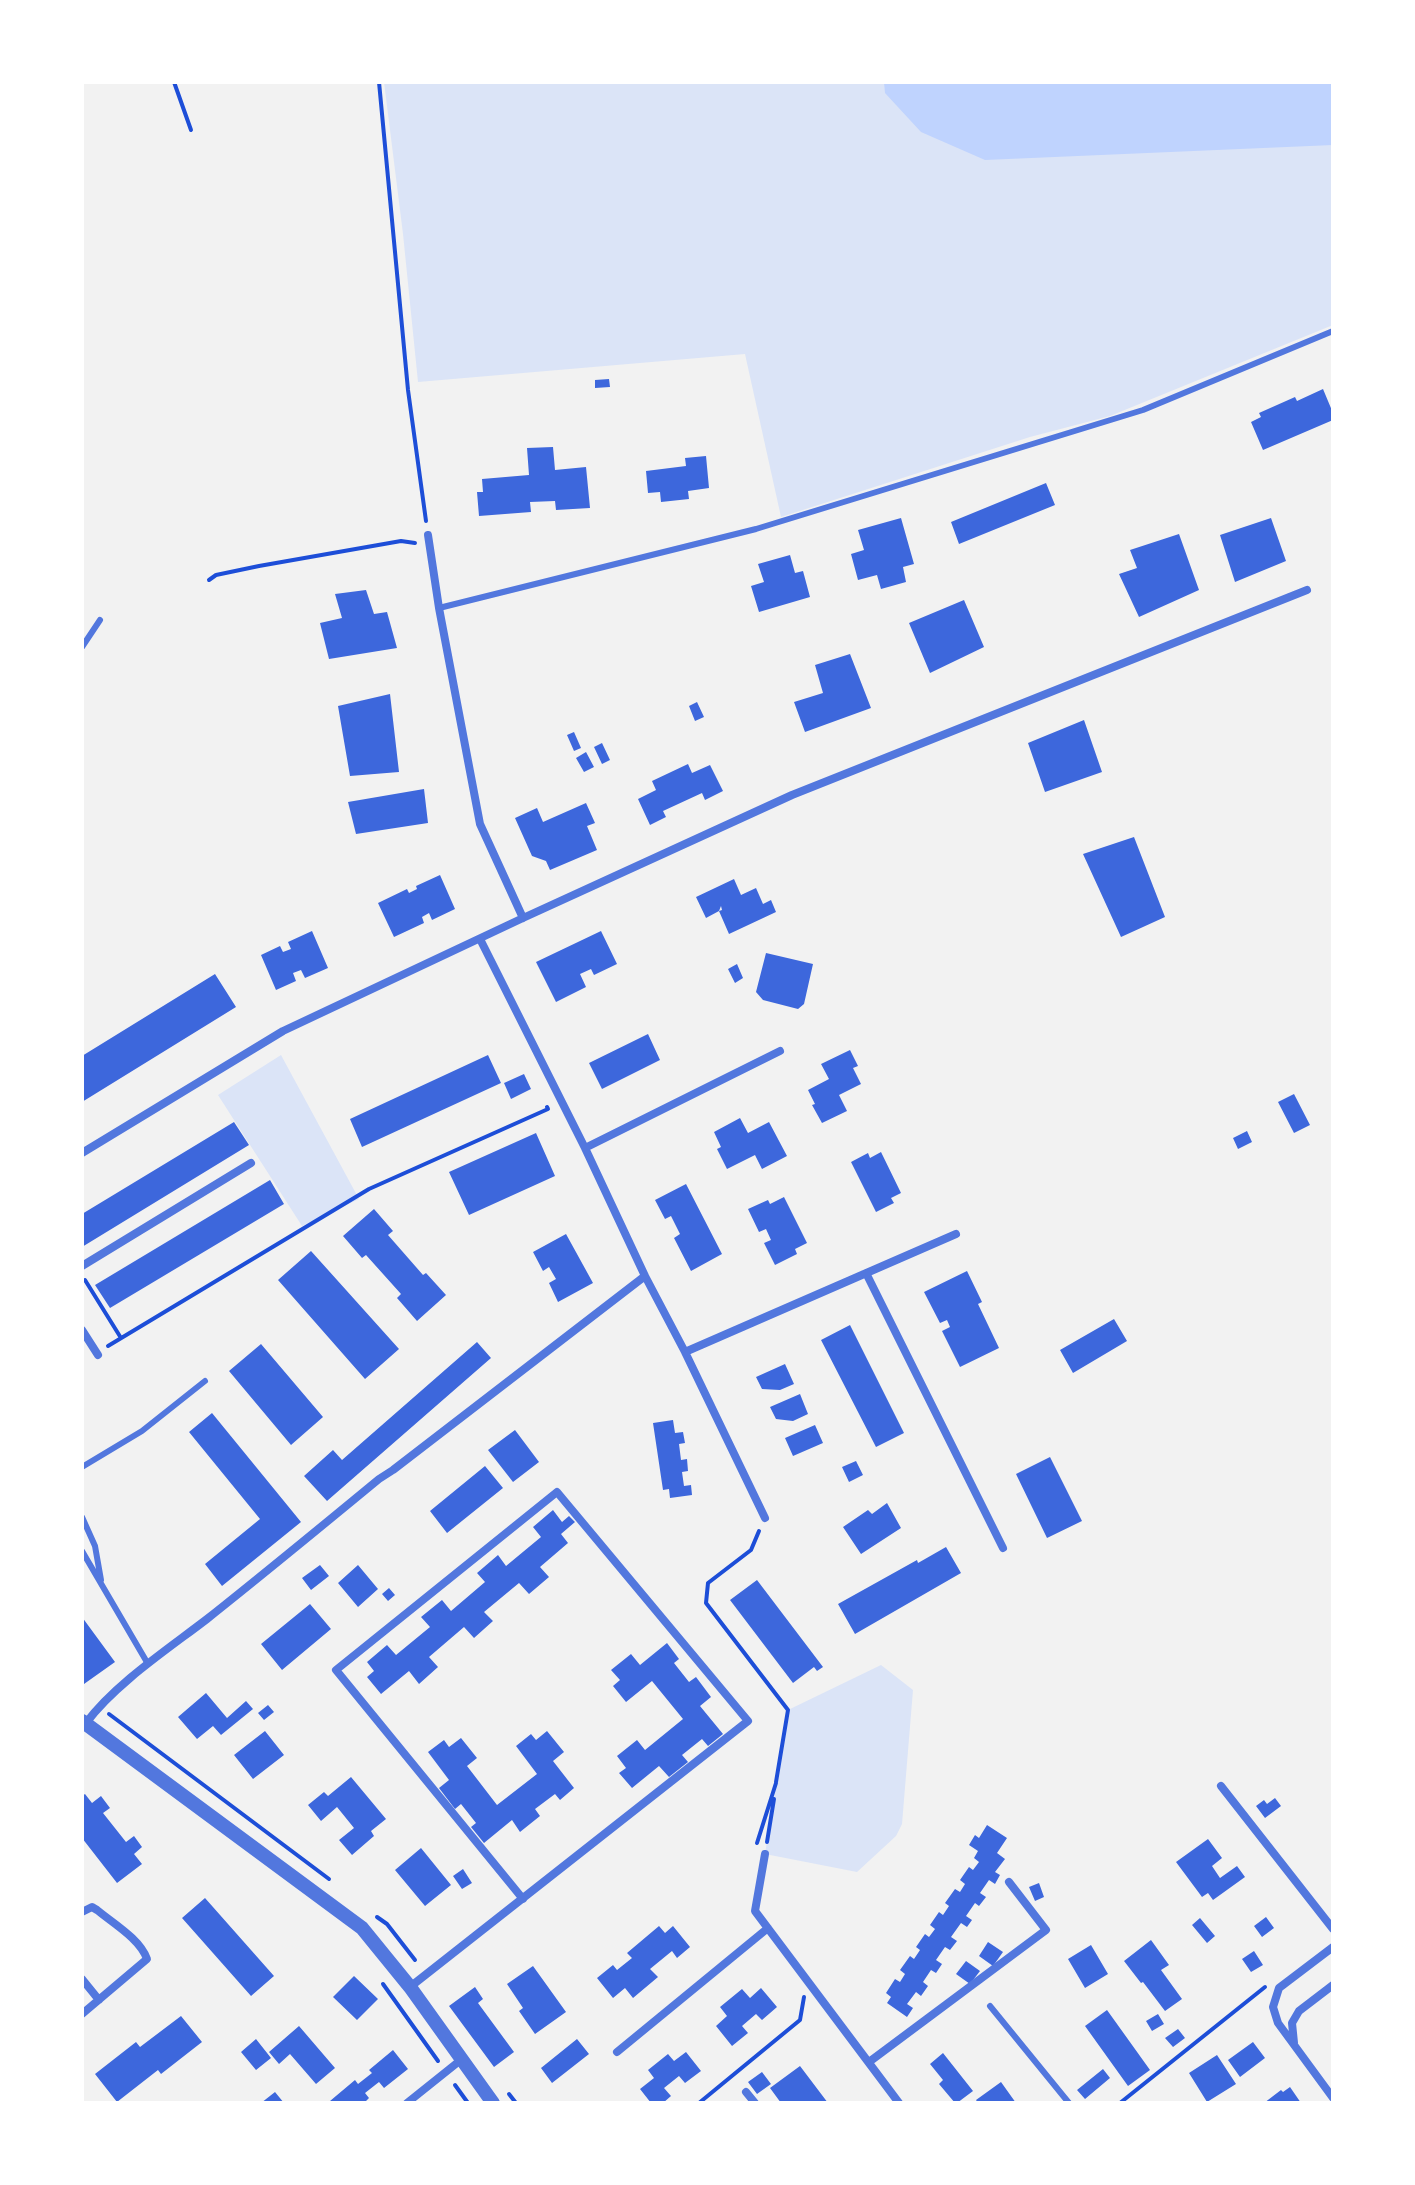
<!DOCTYPE html>
<html>
<head>
<meta charset="utf-8">
<style>
  body { margin:0 }
  #map { position:relative; width:1415px; height:2185px; overflow:hidden; background:#f2f2f2; font-family:"Noto Serif",serif }
  canvas { display:block }
  .frame { position:absolute; inset:0; border:84px solid #fff; pointer-events:none }
</style>
</head>
<body>
<div id="map">
<canvas width="1415" height="2185"></canvas>
<div class="frame"></div>
</div>
<script>
const context = document.querySelector('canvas').getContext('2d');
context.lineJoin = 'round';
function fillPath(path, color) { context.fillStyle = color; context.fill(path, 'evenodd'); }
function strokePath(path, color, width, dash) { context.strokeStyle = color; context.lineWidth = width; context.lineCap = dash ? 'butt' : 'round'; context.setLineDash(dash || []); context.stroke(path); }
fillPath(new Path2D(`
  M384,82H1333V325L1110,416L1030,437L781,517L745,354L418,382L403,234Z
  M281,1055L359,1199L302,1226L218,1095Z
  M881,1665L913,1690L902,1824L896,1836L857,1872L765,1854L788,1710Z`), '#dbe4f7');
fillPath(new Path2D(`
  M884,82H1333V145L985,160L921,132L885,93Z`), '#bfd3fe');
fillPath(new Path2D(`
  M609,379L610,387L595,388V380Z
  M1323,389L1333,413V420L1263,450L1251,422L1261,417L1259,413L1295,397L1297,401Z
  M553,447L555,470L586,467L590,508L556,510L555,501L530,502L531,512L479,516L477,492H483L482,479L529,475L527,448Z
  M706,456L709,488L688,491L689,499L661,502L660,492L648,493L646,471L686,466L685,458Z
  M1046,483L1055,505L959,544L951,522Z
  M901,518L914,564L903,567L906,582L881,589L877,575L858,580L851,554L864,550L858,530Z
  M1271,518L1286,561L1235,582L1220,535Z
  M1179,534L1199,590L1139,617L1119,574L1137,568L1130,550Z
  M790,555L795,573L803,571L810,597L759,612L751,586L764,582L758,564Z
  M366,590L374,614L387,612L397,648L329,659L320,623L342,618L335,594Z
  M964,600L984,647L930,673L909,623Z
  M850,654L871,708L805,732L794,702L823,693L815,665Z
  M390,694L399,772L350,776L338,706Z
  M697,702L704,717L695,721L689,706Z
  M1084,720L1102,772L1045,792L1028,743Z
  M574,732L581,748L574,751L567,735Z
  M602,743L610,760L602,764L594,747Z
  M586,752L594,767L584,772L576,758Z
  M688,764L692,773L710,765L723,791L705,800L702,793L663,811L666,817L650,825L638,799L656,790L652,781Z
  M424,789L428,823L356,834L348,802Z
  M586,803L595,823L587,826L597,850L550,870L546,861L532,856L515,818L537,808L543,822Z
  M1134,837L1165,917L1121,937L1083,854Z
  M440,875L455,909L432,920L429,913L422,917L424,923L394,937L378,903L407,889L409,893L417,889L416,886Z
  M734,879L741,895L756,888L763,904L771,900L776,912L729,934L719,911L722,910L721,906L719,911L706,918L696,897Z
  M312,931L328,968L305,978L301,970L293,973L296,981L276,990L261,955L280,946L283,952L291,949L288,942Z
  M601,931L617,964L594,975L591,969L580,974L586,987L556,1002L536,962Z
  M766,953L813,964L804,1004L798,1009L763,1000L756,992Z
  M737,964L743,978L735,983L728,969Z
  M215,974L236,1007L82,1102V1056Z
  M648,1034L660,1060L602,1089L589,1063Z
  M850,1050L858,1066L853,1068L861,1084L839,1095L847,1111L822,1123L812,1105L815,1104L808,1090L829,1079L821,1064Z
  M488,1055L501,1083L362,1147L350,1119Z
  M524,1074L531,1089L511,1099L504,1083Z
  M1294,1094L1310,1125L1294,1133L1278,1102Z
  M740,1118L748,1133L769,1122L787,1156L762,1169L755,1155L727,1169L717,1149L721,1147L714,1132Z
  M234,1122L249,1145L82,1247V1214Z
  M1247,1131L1252,1142L1238,1149L1233,1138Z
  M536,1133L555,1176L469,1215L449,1172Z
  M881,1152L901,1193L891,1198L894,1203L876,1212L851,1162L868,1153L870,1158Z
  M270,1180L284,1204L110,1308L95,1285Z
  M686,1184L722,1254L691,1271L674,1238L680,1234L671,1216L665,1219L655,1200Z
  M784,1197L807,1243L795,1249L797,1254L775,1265L764,1243L771,1240L766,1229L759,1232L748,1209L768,1200L770,1204Z
  M374,1209L393,1231L388,1235L423,1275L426,1273L446,1295L417,1321L397,1298L401,1294L366,1255L362,1258L343,1236Z
  M566,1234L593,1283L558,1302L549,1283L556,1279L549,1267L543,1271L533,1252Z
  M311,1251L399,1349L365,1379L278,1280Z
  M967,1271L982,1302L978,1304L999,1348L960,1367L942,1331L950,1327L947,1320L940,1323L924,1292Z
  M1114,1319L1127,1341L1073,1373L1060,1350Z
  M850,1325L904,1433L876,1447L821,1340Z
  M477,1342L491,1358L327,1501L304,1476L333,1450L342,1460Z
  M261,1344L323,1417L291,1445L229,1371Z
  M785,1364L794,1384L780,1390L762,1389L756,1377Z
  M800,1394L808,1414L793,1421L776,1419L770,1407Z
  M212,1413L301,1522L222,1586L205,1564L260,1519L189,1432Z
  M673,1420L675,1433L683,1432L685,1443L679,1444L681,1460L687,1459L688,1471L682,1472L684,1486L691,1485L692,1495L670,1498L669,1489L663,1490L653,1423Z
  M815,1425L823,1443L793,1456L785,1438Z
  M515,1430L539,1462L513,1482L488,1450Z
  M1050,1457L1082,1521L1047,1538L1016,1474Z
  M856,1461L863,1475L849,1482L842,1467Z
  M485,1466L503,1488L447,1533L430,1511Z
  M887,1503L901,1528L861,1554L843,1527L868,1510L872,1514Z
  M553,1510L562,1522L569,1516L575,1522L561,1534L568,1543L540,1567L549,1577L529,1594L519,1583L484,1612L493,1621L474,1638L464,1627L429,1657L438,1667L419,1684L409,1671L381,1694L367,1677L374,1671L367,1662L387,1645L396,1655L430,1627L421,1617L442,1600L451,1611L485,1582L477,1573L498,1555L506,1566L541,1537L533,1527Z
  M946,1547L961,1573L855,1634L838,1604L917,1560L918,1563Z
  M320,1565L329,1576L311,1590L302,1578Z
  M358,1565L378,1589L358,1607L338,1583Z
  M757,1580L823,1667L817,1671L814,1667L793,1683L730,1600Z
  M389,1588L395,1595L388,1601L382,1594Z
  M310,1604L331,1629L282,1670L261,1644Z
  M82,1617L115,1662L84,1684L82,1681Z
  M667,1643L679,1659L674,1663L689,1682L696,1677L711,1697L700,1706L723,1734L708,1746L702,1739L682,1755L688,1762L669,1777L659,1766L632,1788L619,1773L626,1768L617,1756L637,1740L645,1750L683,1719L652,1681L626,1702L613,1686L620,1680L611,1670L631,1654L640,1665Z
  M206,1693L227,1718L246,1701L253,1709L221,1735L213,1726L197,1739L178,1717Z
  M268,1705L274,1712L264,1720L258,1713Z
  M265,1731L284,1755L253,1779L234,1755Z
  M547,1731L564,1752L553,1761L574,1788L560,1800L555,1794L535,1809L540,1816L520,1832L512,1820L484,1843L471,1827L476,1823L461,1804L455,1809L439,1788L449,1780L428,1752L444,1740L449,1747L461,1738L477,1758L467,1766L497,1805L537,1774L516,1746L531,1734L536,1740Z
  M351,1777L386,1819L371,1831L374,1836L352,1855L339,1840L354,1828L337,1807L321,1821L308,1805L324,1792L328,1796Z
  M85,1794L92,1803L101,1796L110,1808L103,1813L126,1842L134,1836L142,1847L134,1854L142,1864L117,1883L82,1838V1796Z
  M1275,1798L1281,1806L1265,1818L1256,1806L1264,1800L1267,1804Z
  M987,1825L1007,1838L997,1853L1005,1859L995,1872L1000,1875L995,1884L989,1880L980,1893L986,1897L979,1906L975,1903L966,1916L972,1920L967,1927L961,1923L951,1937L957,1941L950,1950L945,1947L936,1960L942,1964L936,1973L931,1970L923,1982L928,1986L921,1996L916,1992L907,2004L913,2008L907,2017L887,2003L891,1997L886,1993L895,1979L900,1982L905,1974L900,1970L910,1956L914,1959L920,1950L916,1947L925,1934L929,1937L935,1929L930,1925L939,1912L943,1915L949,1906L945,1903L955,1889L960,1892L965,1884L960,1880L969,1867L973,1870L979,1862L974,1858L978,1851L969,1845L975,1835L979,1838Z
  M1208,1839L1222,1858L1212,1866L1220,1878L1237,1866L1245,1877L1213,1900L1208,1893L1202,1897L1176,1862Z
  M421,1848L451,1885L425,1906L395,1870Z
  M463,1869L472,1883L462,1889L453,1876Z
  M1039,1883L1044,1897L1035,1901L1029,1887Z
  M205,1898L274,1976L251,1996L182,1918Z
  M1266,1917L1274,1928L1262,1937L1254,1926Z
  M1200,1918L1215,1936L1207,1943L1192,1925Z
  M659,1926L665,1933L673,1926L690,1947L677,1958L672,1951L650,1969L658,1977L633,1998L625,1988L613,1998L597,1978L613,1965L617,1970L632,1958L627,1953Z
  M1151,1940L1169,1965L1161,1970L1182,1999L1165,2011L1143,1982L1141,1983L1124,1961Z
  M988,1942L1003,1952L993,1966L979,1956Z
  M1091,1945L1108,1974L1085,1988L1068,1959Z
  M1254,1951L1263,1965L1251,1972L1242,1959Z
  M966,1961L980,1971L970,1984L956,1974Z
  M533,1966L566,2012L535,2034L519,2011L523,2008L507,1984Z
  M354,1976L378,1999L357,2020L333,1997Z
  M475,1987L483,1999L478,2003L514,2052L494,2067L449,2006Z
  M761,1988L777,2007L762,2020L756,2014L742,2026L748,2033L732,2046L716,2026L727,2016L720,2007L742,1989L750,1998Z
  M1107,2010L1150,2070L1128,2086L1085,2026Z
  M1158,2014L1164,2024L1152,2031L1146,2021Z
  M181,2016L202,2042L161,2074L158,2070L117,2102L95,2074L136,2042L140,2047Z
  M299,2026L335,2068L316,2084L290,2054L279,2064L269,2052Z
  M1178,2029L1185,2038L1173,2047L1165,2038Z
  M256,2039L271,2058L256,2070L241,2052Z
  M577,2039L589,2054L552,2083L541,2068Z
  M1253,2042L1265,2058L1240,2077L1228,2060Z
  M393,2050L408,2069L384,2088L379,2082L365,2093L369,2098L364,2103H332L330,2101L355,2080L358,2084L372,2073L369,2070Z
  M686,2052L701,2071L685,2083L679,2076L664,2088L671,2096L663,2103H651L640,2089L654,2078L648,2070L668,2054L674,2061Z
  M943,2053L973,2091L957,2103H955L939,2084L943,2080L930,2064Z
  M1217,2055L1236,2084L1207,2102L1189,2073Z
  M800,2066L828,2103H781L770,2088Z
  M1103,2069L1110,2078L1085,2099L1077,2090Z
  M762,2072L771,2084L757,2094L748,2082Z
  M1001,2082L1016,2103H978L976,2100Z
  M1290,2087L1301,2103H1264L1281,2090L1283,2092Z
  M275,2092L284,2103H261Z`), '#3d67dc');
strokePath(new Path2D(`
  M174,82L191,130
  M379,82L408,390L426,521
  M209,580L216,575L259,566L401,541L415,543
  M85,1280L121,1338
  M108,1346L369,1189L548,1109L547,1107
  M759,1531L751,1550L708,1583L706,1603L788,1710L776,1782
  M109,1714L329,1879
  M767,1842L774,1799
  M757,1843L776,1783
  M377,1917L387,1924L415,1960
  M383,1984L438,2061
  M455,2085L468,2103
  M509,2094L516,2103
  M699,2103L800,2020L804,1997
  M1120,2103L1265,1987`), '#1d4ed8', 4);
strokePath(new Path2D(`
  M439,608L756,529L1143,410L1333,331
  M82,647L100,620
  M82,1467L142,1431L205,1381
  M82,1517L95,1546L101,1580
  M82,1551L148,1664
  M990,2006L1069,2103`), '#5277de', 6);
strokePath(new Path2D(`
  M428,535L439,608L480,824L523,918
  M480,939L585,1148L645,1276L685,1352L765,1518
  M585,1148L780,1051
  M82,1153L283,1031L523,918L792,795L1307,590
  M82,1266L251,1163
  M866,1273L1003,1548
  M82,1330L98,1355
  M685,1352L956,1234
  M86,1723C115,1684 168,1649 207,1619C265,1573 322,1526 379,1479L393,1470L645,1276
  M1221,1786L1333,1929
  M765,1854L755,1911L899,2103
  M82,1912L92,1907L97,1910C114,1924 140,1939 147,1959L82,2014
  M1333,1947L1279,1988L1273,2007L1278,2023L1333,2098
  M82,1979L99,2000
  M410,1987L748,1721L557,1492L336,1670L523,1899
  M1294,2043L1292,2023L1299,2011L1333,1985
  M617,2052L768,1928
  M869,2062L1046,1930L1009,1882
  M746,2092L755,2103
  M407,2103L462,2059`), '#5277de', 8);
strokePath(new Path2D(`
  M82,1721L362,1928L410,1987L493,2103`), '#5277de', 14);
</script>
</body>
</html>
